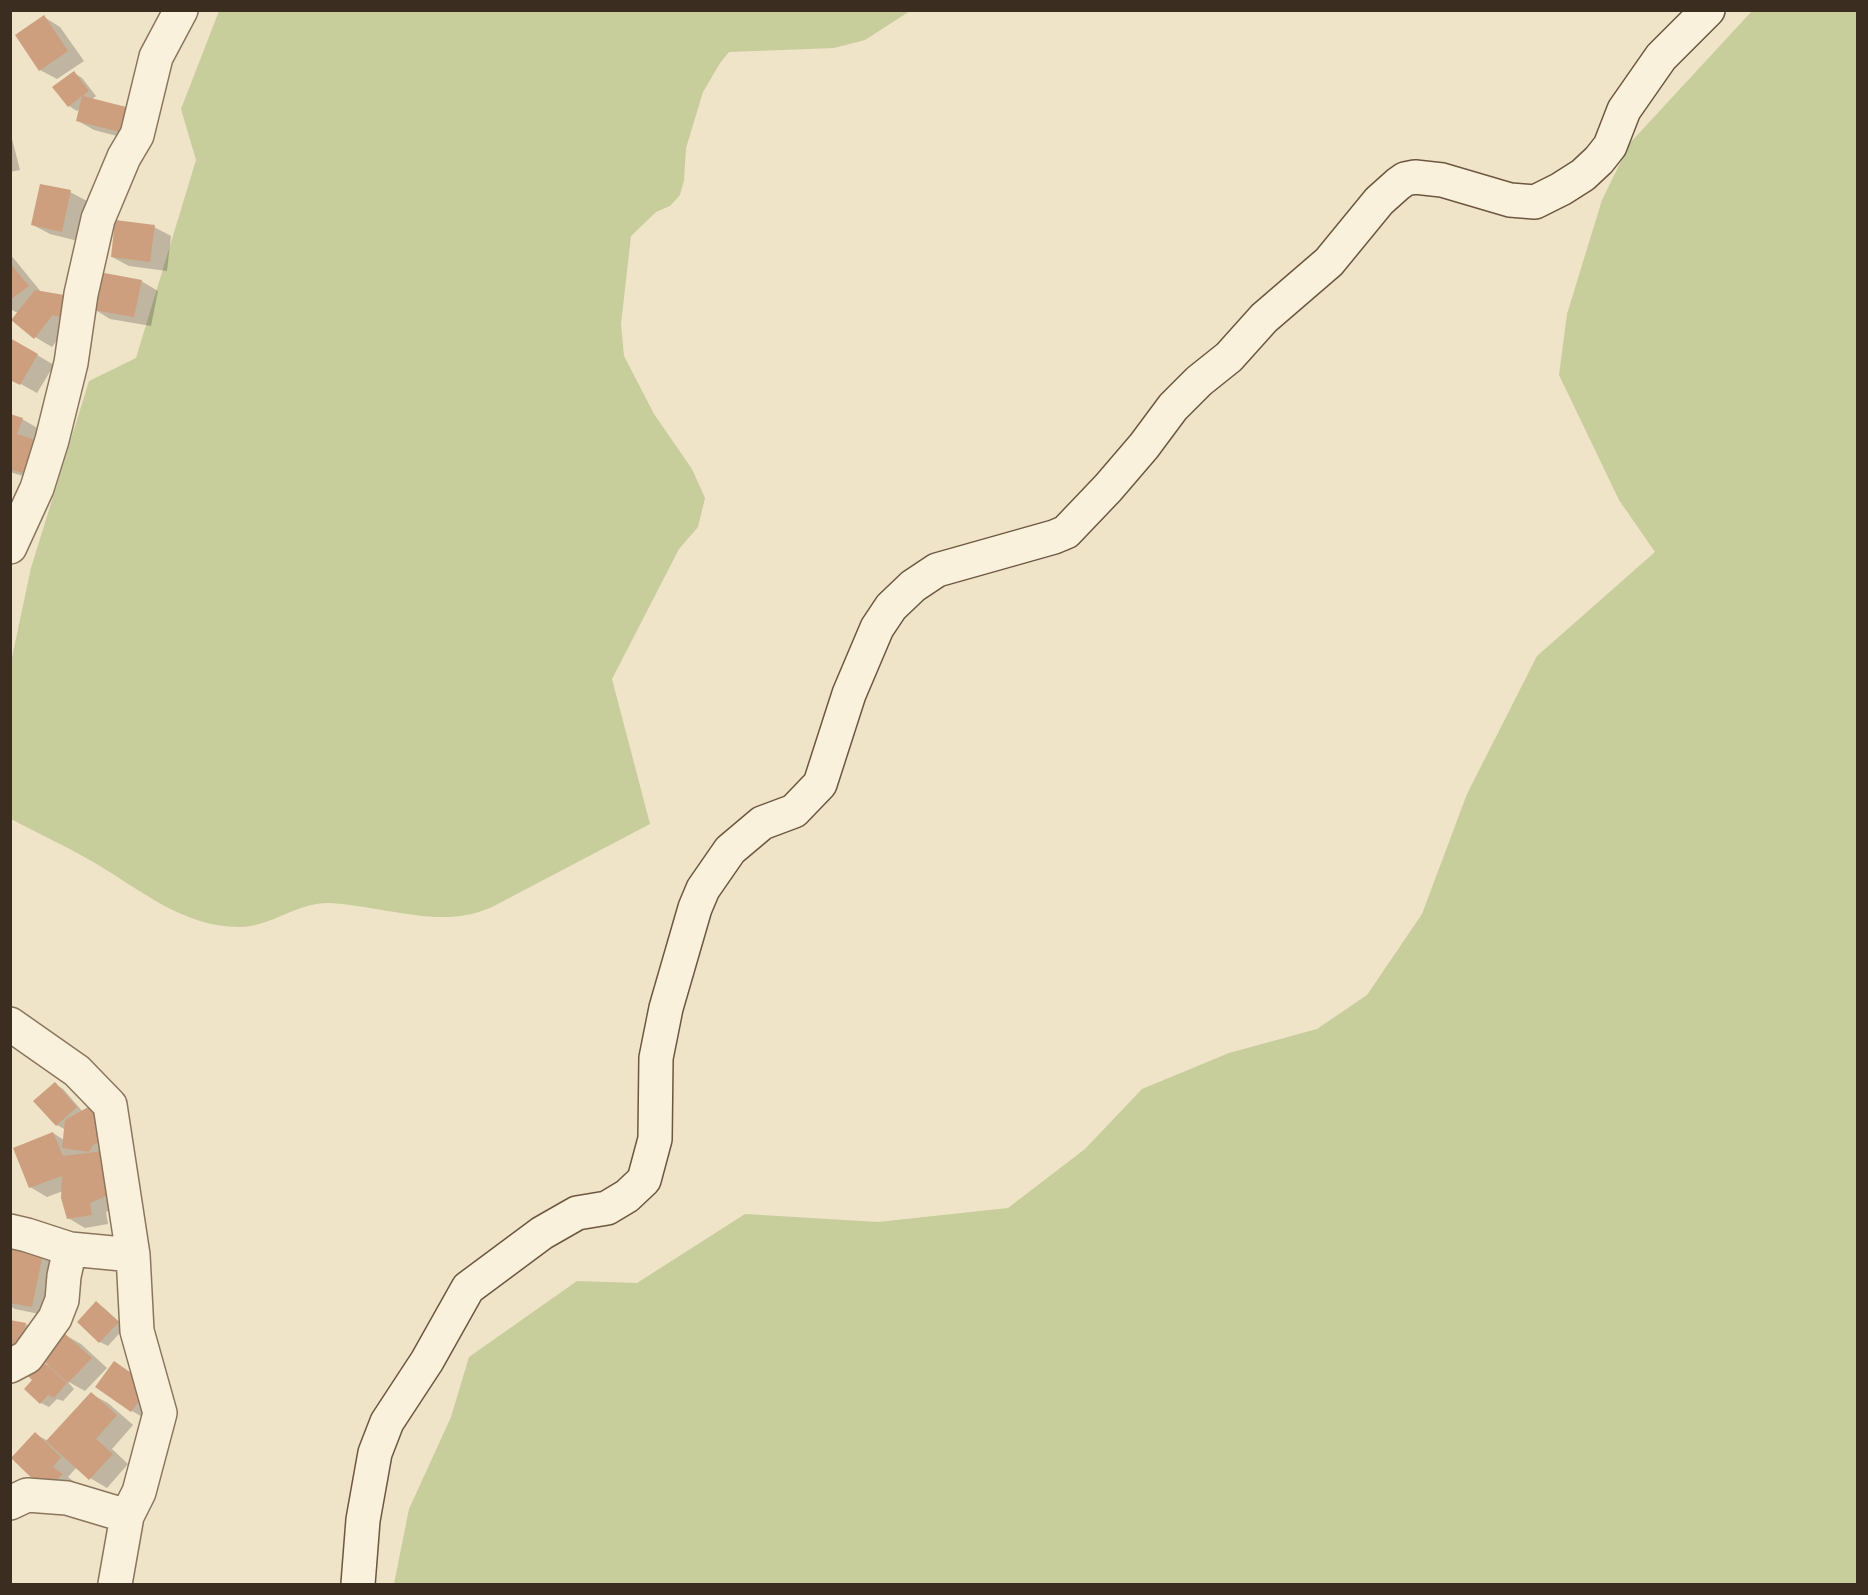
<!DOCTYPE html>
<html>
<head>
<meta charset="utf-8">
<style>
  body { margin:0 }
  #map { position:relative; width:1868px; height:1595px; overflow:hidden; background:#efe3c8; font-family:Lora,serif }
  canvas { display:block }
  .frame { position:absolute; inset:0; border:12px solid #3b2e20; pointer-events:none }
</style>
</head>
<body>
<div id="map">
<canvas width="1868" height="1595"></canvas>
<div class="frame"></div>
</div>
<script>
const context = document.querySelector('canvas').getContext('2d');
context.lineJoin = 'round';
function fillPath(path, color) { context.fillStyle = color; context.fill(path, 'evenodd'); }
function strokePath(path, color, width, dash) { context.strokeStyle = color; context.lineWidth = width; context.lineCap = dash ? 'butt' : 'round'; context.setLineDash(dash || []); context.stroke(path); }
fillPath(new Path2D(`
  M219,11H910L865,40L834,48L729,52L720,63L703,92L686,148L684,180L680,195L670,206L656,212L631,236L621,324L624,356L654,414L692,469L705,498L698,527L679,549L612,679L650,824L492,907C484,910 475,914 466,915C426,923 372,905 330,903C297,902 271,927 239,927C183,927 141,890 95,863C68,847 39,834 11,819V662L31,568L89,381L136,358L196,160L181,109Z
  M1752,11H1857V1584H394L409,1509L451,1417L469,1357L577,1281L637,1283L745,1214L878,1222L1008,1208L1085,1149L1142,1089L1229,1053L1317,1029L1367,995L1422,914L1467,794L1537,656L1655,552L1619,500L1559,375L1567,314L1602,200L1630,143Z`), '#c7cd9b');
fillPath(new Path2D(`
  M44,17L60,27L84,61L57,79L40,70Z
  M74,73L82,78L96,96L91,100L140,142L94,130L78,121L81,108L77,111L69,106L54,88Z
  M10,131L20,170L10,172Z
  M70,192L87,201L78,241L50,234L33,225Z
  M154,227L171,236L167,271L129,266L112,257Z
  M10,254L42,293L63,297L80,306L70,324L52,347L35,337L18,313L10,309Z
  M141,281L158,291L151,326L110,319L94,309Z
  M10,339L54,365L37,393L10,378Z
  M10,416L22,419L39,429L45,483L10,472Z
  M55,1084L63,1089L83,1112L109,1156L125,1204L106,1212L108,1224L85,1228L68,1218L63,1191L47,1197L30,1187L53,1133L64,1140L66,1130L57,1125L35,1101Z
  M10,1243L60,1260L49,1316L15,1309L10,1306Z
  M96,1303L104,1308L125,1327L108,1346L100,1342Z
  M26,1324L42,1334L37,1359L49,1366L65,1335L81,1344L107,1368L85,1391L67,1381L74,1389L63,1401L57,1399L49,1407L41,1403L34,1380L27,1373L10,1372Z
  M114,1363L165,1397L148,1420L132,1411Z
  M91,1394L108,1403L133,1425L112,1449L128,1464L107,1488L90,1478L77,1467L68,1477L78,1485L63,1499L35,1434L48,1441Z`), '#0003');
fillPath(new Path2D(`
  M44,15L68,51L39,71L15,35Z
  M74,71L89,91L83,96L130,108L123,133L76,121L82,96L68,107L52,87Z
  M40,184L71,190L62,232L31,225Z
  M115,220L155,225L150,262L111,257Z
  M10,263L29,286L10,300Z
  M99,272L142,280L134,317L92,310Z
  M35,290L64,295L60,317L53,315L34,339L11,320Z
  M10,338L38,354L20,385L10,380Z
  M10,414L23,418L17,434L39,441L28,475L10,469Z
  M55,1082L77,1107L56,1126L33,1101Z
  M99,1101L110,1137L93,1145L89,1152L62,1148L65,1120Z
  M53,1132L63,1156L103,1151L109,1195L90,1203L92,1215L67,1219L61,1198L62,1176L29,1188L13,1148Z
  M10,1242L44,1249L32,1307L10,1303Z
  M96,1301L119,1322L99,1343L77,1322Z
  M10,1320L26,1323L20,1354L10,1353Z
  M64,1333L92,1358L68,1383L41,1359Z
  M39,1358L67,1383L54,1398L48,1395L40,1404L24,1389L32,1380L25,1373Z
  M114,1361L150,1386L131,1412L95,1387Z
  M91,1392L117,1415L96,1439L113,1454L89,1480L46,1441Z
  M35,1432L61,1457L53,1467L63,1474L45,1491L11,1458Z`), '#cd9f7e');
const street = new Path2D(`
  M10,547L37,488L52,440L71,363L81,294L98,219L124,157L137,135L156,57L181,10
  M10,1024L77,1071L110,1105L133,1255L137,1331L160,1413L139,1492L127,1516L115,1584
  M10,1231L27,1235L70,1249L133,1255
  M10,1366L27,1357L55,1318L62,1300L64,1276L70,1249
  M10,1503L27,1495L67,1498L127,1516`);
const secondary = new Path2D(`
  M358,1584L363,1520L375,1453L387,1422L427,1361L468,1288L542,1233L577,1213L607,1208L627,1196L644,1180L655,1139L656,1058L666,1008L695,908L703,889L730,850L762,823L794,811L820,784L849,694L877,628L891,607L913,586L937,570L1054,537L1066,532L1108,488L1144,446L1173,407L1199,381L1229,357L1264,318L1329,262L1379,201L1398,184L1405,179L1415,177L1442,180L1510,200L1535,202L1561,189L1583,175L1599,160L1610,146L1624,110L1661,57L1708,10`);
strokePath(street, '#8b765d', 36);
strokePath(secondary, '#6d5740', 36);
strokePath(street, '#f9f1dc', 33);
strokePath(secondary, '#f9f1dc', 33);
</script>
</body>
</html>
